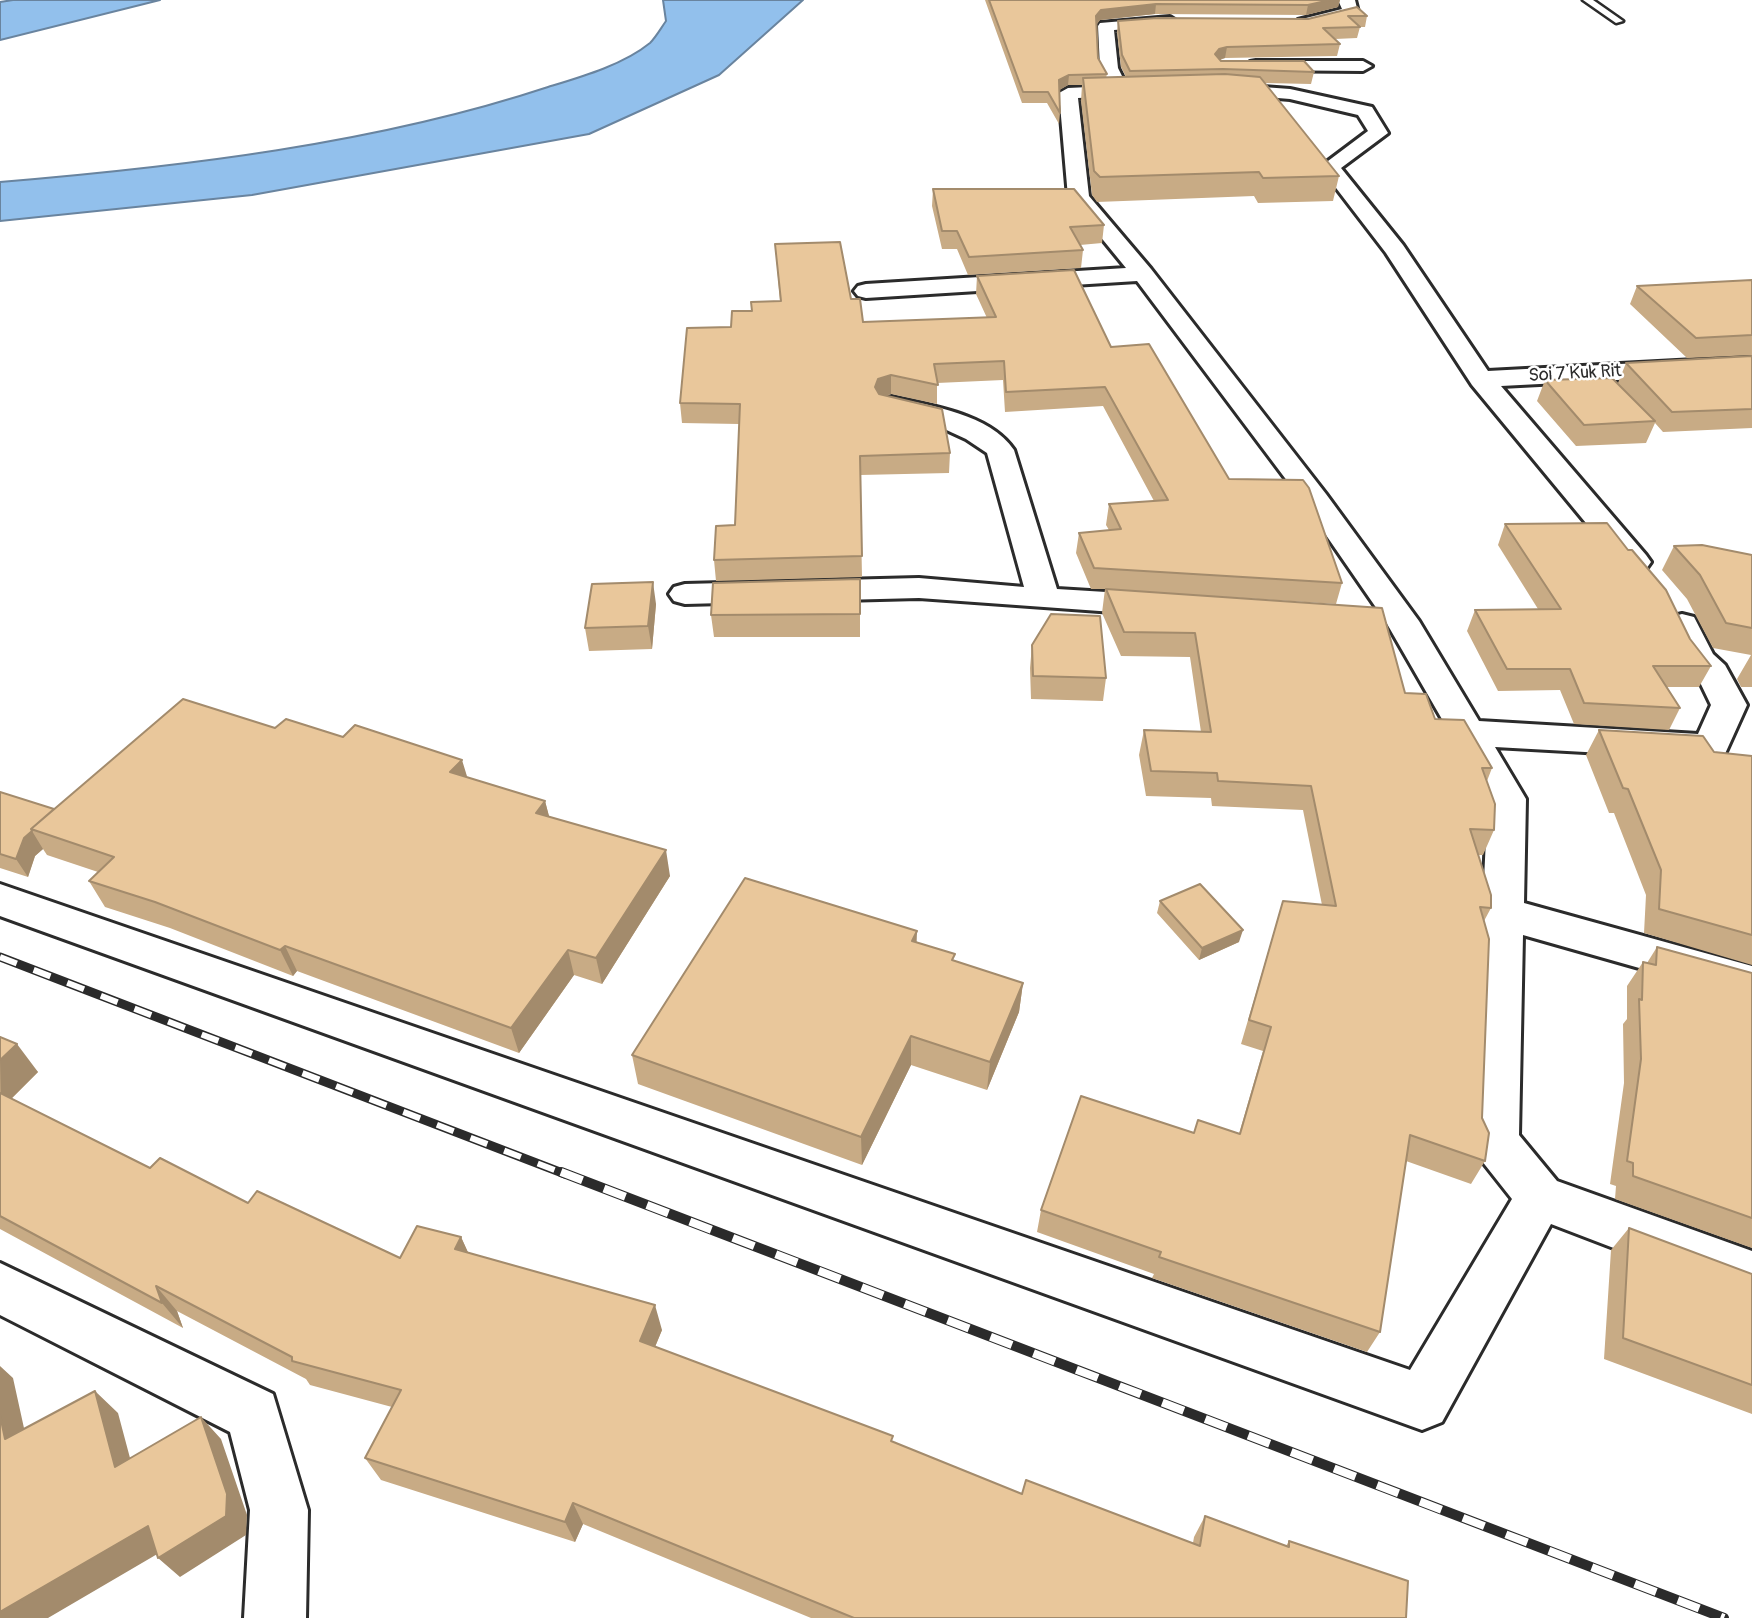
<!DOCTYPE html>
<html>
<head>
<meta charset="utf-8">
<style>
  body { margin:0 }
  canvas { display:block; background:#fff }
</style>
</head>
<body>
<canvas width="1752" height="1618"></canvas>
<script>
const context = document.querySelector('canvas').getContext('2d');
context.lineJoin = 'round';
function fillPath(path, color) { context.fillStyle = color; context.fill(path, 'evenodd'); }
function strokePath(path, color, width, dash) { context.strokeStyle = color; context.lineWidth = width; context.lineCap = dash ? 'butt' : 'round'; context.setLineDash(dash || []); context.stroke(path); }
function label(font, color, halo, rows, align = 'center') {
  context.font = font + ' Pangolin,sans-serif'; context.lineWidth = 5; context.setLineDash([]); context.textBaseline = 'middle'; context.strokeStyle = halo; context.fillStyle = color; for (const [text, x, y, turn = 0] of rows) {
    context.save(); context.translate(x, y); context.rotate((+turn || 0) * Math.PI / 180); context.textAlign = isNaN(turn) ? turn : align; if (halo) context.strokeText(text, 0, 0); context.fillText(text, 0, 0); context.restore();
  }
}
const water = new Path2D(`
  M13,0H160L0,40V2Z
  M663,0H803L719,75L589,134L252,195L0,221V182C180,167 376,144 548,87C581,77 623,65 650,43C656,37 661,28 666,21Z`);
fillPath(water, '#92c0ec');
strokePath(water, '#69849f', 2);
const service = new Path2D(`
  M1583,0H1593L1623,21L1616,23Z`);
const minor = new Path2D(`
  M1338,0H1355L1358,12L1356,15L1304,28L1296,23L1298,20L1342,9Z
  M1170,17L1178,22L1176,25L1114,30L1118,68L1127,86L1140,87L1143,91L1140,95L1078,98L1089,196L1151,269L1326,494L1419,621L1479,721L1698,734L1711,705L1698,678L1681,659L1665,624L1670,617L1682,614L1694,617L1713,654L1725,665L1747,705L1724,756L1711,759L1495,747L1526,799L1524,903L1752,966V1000L1523,935L1519,1135L1557,1181L1752,1251V1301L1551,1224L1442,1422L1422,1430L0,916V884L1410,1370L1512,1199L1478,1156L1471,1141L1488,799L1386,622L1306,506L1137,281L866,298L858,296L854,291L858,286L866,284L1126,268L1068,197L1059,93L1068,88L1110,86L1100,68L1098,26L1100,23Z
  M1256,61H1363L1372,66L1363,71L1250,70L1247,66L1250,62Z
  M1222,84L1290,89L1372,107L1388,133L1341,168L1403,245L1488,371L1752,357V373L1501,386L1646,555L1651,562L1646,569L1635,571L1624,569L1472,385L1386,253L1320,167L1368,131L1358,115L1290,99L1216,93L1213,89L1216,85Z
  M892,397C931,406 990,414 1014,450L1057,589L1155,595L1167,598L1171,605L1167,612L1155,615L919,598L685,604L674,601L669,594L674,587L685,584L919,578L1024,587L987,453L966,439L940,427L882,411L879,405L882,399Z
  M0,1263L273,1394L308,1510L306,1618H244L250,1510L230,1432L0,1315Z`);
strokePath(service, '#2b2b2b', 5);
strokePath(minor, '#2b2b2b', 6);
fillPath(service, '#fff');
fillPath(minor, '#fff');
const railFar1 = new Path2D(`
  M0,957L565,1174`);
const rail = new Path2D(`
  M561,1172L1724,1618`);
strokePath(railFar1, '#2b2b2b', 9);
strokePath(rail, '#2b2b2b', 10);
strokePath(railFar1, '#fff', 6, [18]);
strokePath(rail, '#fff', 8, [23]);
fillPath(new Path2D(`
  M985,0H1340L1338,7L1306,15L1155,14L1100,20L1097,24L1098,58L1107,74L1106,78L1126,77L1121,67L1117,32L1118,21L1308,19L1357,7L1367,16L1365,27H1360L1357,38L1335,39L1340,44L1337,56L1225,58L1220,60L1221,61L1314,72L1311,84L1265,83L1339,176L1333,201L1258,203L1254,196L1097,202L1092,195L1081,101L1082,85H1068L1059,90L1060,113L1059,124L1047,103H1022Z
  M933,189L1104,225L1102,243L1080,245L1083,250L1081,268L968,275L957,249H942L932,206Z
  M775,244L851,299L863,322L987,318L976,294L977,276L1111,347L1229,479L1342,583L1336,604L1180,594L1405,693L1492,768L1487,781L1494,830L1483,855H1478L1491,908L1484,921L1482,1118L1485,1161L1471,1184L1406,1161L1380,1332L1367,1352L1152,1278L1154,1274L1037,1232L1041,1210L1194,1132L1239,1134L1263,1051L1241,1044L1283,901L1322,905L1303,810L1212,806L1211,798L1146,796L1139,755L1144,730L1201,732L1190,657L1121,656L1102,613L1105,589H1091L1076,553L1079,533L1109,530L1106,525L1109,504L1154,501L1103,406L1005,412L1003,380L937,383V404L891,394L885,396L950,453L949,473L860,475L862,577L716,581L714,560L735,525L739,424L682,423L680,403L731,327L752,311L780,301Z
  M1752,280V355L1687,358L1630,304L1637,286Z
  M1752,356V428L1663,432L1655,423L1646,443L1576,446L1537,401L1545,380L1618,383L1626,363Z
  M1505,524L1690,639L1711,666L1699,687H1667L1680,708L1669,730L1574,724L1560,690L1498,691L1467,631L1475,610L1538,609L1498,545Z
  M1674,546L1752,555V687H1741L1737,679L1751,655L1713,648L1687,599L1662,570Z
  M860,579V637H714L711,615Z
  M656,604L652,649L589,651L585,628Z
  M1032,645L1106,678L1103,701L1031,699L1030,668Z
  M1599,730L1714,752L1752,756V965L1644,933L1646,895L1614,813H1609L1586,755Z
  M467,777L545,801L549,817L670,876L602,984L574,975L519,1053L297,971L293,976L170,928L105,907L89,881L98,872L47,855L43,849L35,856L28,877L0,868V792L54,809Z
  M1160,901L1239,942L1199,960L1157,913Z
  M916,943L954,961L1023,983L1019,1012L987,1090L911,1065L862,1165L638,1084L632,1055Z
  M1657,947L1752,973V1248L1615,1199L1616,1186L1610,1184L1624,1083L1623,1024L1627,1019V986L1643,962L1647,963Z
  M0,1037L38,1072L11,1099L150,1168L400,1258L461,1237L468,1253L662,1330L655,1347L1022,1494L1193,1543L1194,1537L1205,1516L1286,1546L1289,1541L1406,1618H811L583,1524L575,1542L381,1480L365,1458L392,1407L310,1385L306,1379L177,1311L183,1328L0,1229Z
  M1629,1228L1752,1274V1414L1604,1359L1611,1250Z`), '#c8ab85');
fillPath(new Path2D(`
  M1330,0H1340L1338,7L1306,15L1308,5Z
  M1156,4L1155,14L1100,20L1095,26L1096,16L1101,10Z
  M1227,47L1225,58L1217,60L1215,54L1219,49Z
  M1069,75L1068,85L1058,91L1059,80Z
  M891,375V394L878,398L875,387L878,379Z
  M653,582L656,604L652,649L648,626Z
  M462,760L470,786L450,772Z
  M545,801L552,827L536,813Z
  M32,831L43,849L35,856L28,877L16,859L24,838Z
  M666,850L670,876L602,984L596,958Z
  M1243,930L1239,942L1199,960L1202,948Z
  M917,931L916,961L912,941Z
  M285,946L297,971L293,976L280,950Z
  M568,950L574,975L519,1053L511,1028Z
  M1023,983L1019,1012L987,1090L990,1062Z
  M911,1036V1065L862,1165L861,1137Z
  M17,1044L38,1072L1,1109L0,1060Z
  M461,1237L473,1263L455,1249Z
  M156,1286L177,1311L183,1328L162,1303Z
  M655,1305L662,1330L647,1366L640,1341Z
  M0,1366L13,1378L31,1460L5,1439L0,1415Z
  M95,1391L118,1413L138,1488L115,1467Z
  M201,1417L221,1439L247,1515L246,1535L180,1577L158,1558Z
  M573,1503L583,1524L575,1542L565,1522Z
  M148,1526L171,1546L48,1618H0V1612Z`), '#a38b6c');
const building = new Path2D(`
  M989,0H1330L1308,5L1156,4L1101,10L1096,16L1098,58L1107,74L1069,75L1059,80L1060,113L1048,92H1023Z
  M1357,7L1367,16H1348L1360,27L1323,28L1340,44L1227,47L1219,49L1215,54L1221,61H1304L1314,72L1223,69L1130,71L1122,55L1118,21L1157,18L1308,19Z
  M1225,74L1260,77L1339,176L1263,178L1259,172L1100,177L1094,171L1083,78Z
  M933,189H1074L1104,225L1070,227L1083,250L969,257L957,231H942Z
  M840,242L851,299H860L863,322L996,317L977,276L1074,270L1111,347L1149,344L1229,479L1303,480L1309,488L1342,583L1094,568L1079,533L1121,529L1109,504L1168,500L1105,387L1006,392L1004,361L934,364L938,385L891,375L878,379L875,387L879,394L942,409L950,453L860,456L862,556L714,560L716,526L735,525L740,404L680,403L687,328L731,327L732,311H752L751,302L781,301L775,244Z
  M1752,280V335L1696,338L1637,286Z
  M1752,356V409L1672,412L1626,363Z
  M1612,378L1655,421L1584,425L1545,380Z
  M1607,523L1628,550H1632L1666,590L1690,639L1711,666H1653L1680,708L1584,703L1570,669H1507L1475,610L1561,609L1505,524Z
  M1702,545L1752,555V628L1726,623L1700,575L1674,546Z
  M860,579V614L711,615L713,583Z
  M653,582L648,626L585,628L592,584Z
  M1106,589L1382,608L1405,693L1426,694L1435,719L1464,720L1492,768H1482L1495,804L1494,830L1470,829L1491,895V908L1480,907L1489,939L1482,1118L1489,1133L1485,1161L1410,1135L1380,1332L1159,1257L1161,1252L1041,1210L1081,1096L1194,1133L1198,1120L1240,1134L1271,1027L1249,1020L1283,901L1336,906L1311,786L1218,781L1217,773L1151,771L1144,730L1211,732L1195,633L1124,632Z
  M1051,614L1100,616L1106,678L1033,676L1032,645Z
  M183,699L275,728L286,719L343,737L355,725L462,760L450,772L545,801L536,813L666,850L596,958L568,950L511,1028L285,946L280,950L155,902L89,881L114,857L31,829Z
  M1599,730L1703,736L1714,752L1752,756V935L1659,909L1661,870L1628,789L1623,788Z
  M0,792L54,809L31,829L32,831L24,838L16,859L0,854Z
  M745,878L917,931L912,941L955,954L952,960L1023,983L990,1062L911,1036L861,1137L632,1055Z
  M1200,884L1243,930L1202,948L1160,901Z
  M1657,947L1752,973V1218L1633,1176V1163L1627,1161L1641,1059L1639,999L1642,1000L1643,962L1656,965Z
  M0,1037L17,1044L0,1060Z
  M0,1093L150,1168L160,1158L248,1203L257,1191L400,1258L417,1226L461,1237L455,1249L655,1305L640,1341L893,1436L891,1441L1022,1494L1026,1480L1200,1546L1205,1516L1289,1547V1541L1408,1581L1406,1618H854L573,1503L565,1522L365,1458L401,1390L292,1361V1357L156,1286L162,1303L0,1216Z
  M1629,1228L1752,1274V1385L1623,1338Z
  M95,1391L115,1467L201,1417L227,1494L226,1516L158,1558L148,1526L0,1612V1415L5,1439Z`);
fillPath(building, '#e9c79b');
strokePath(building, '#a38b6c', 2);
label('18px', '#2b2b2b', '#fff', [
  ["Soi 7 Kuk Rit",1575,374,-3]
]);
</script>
</body>
</html>
